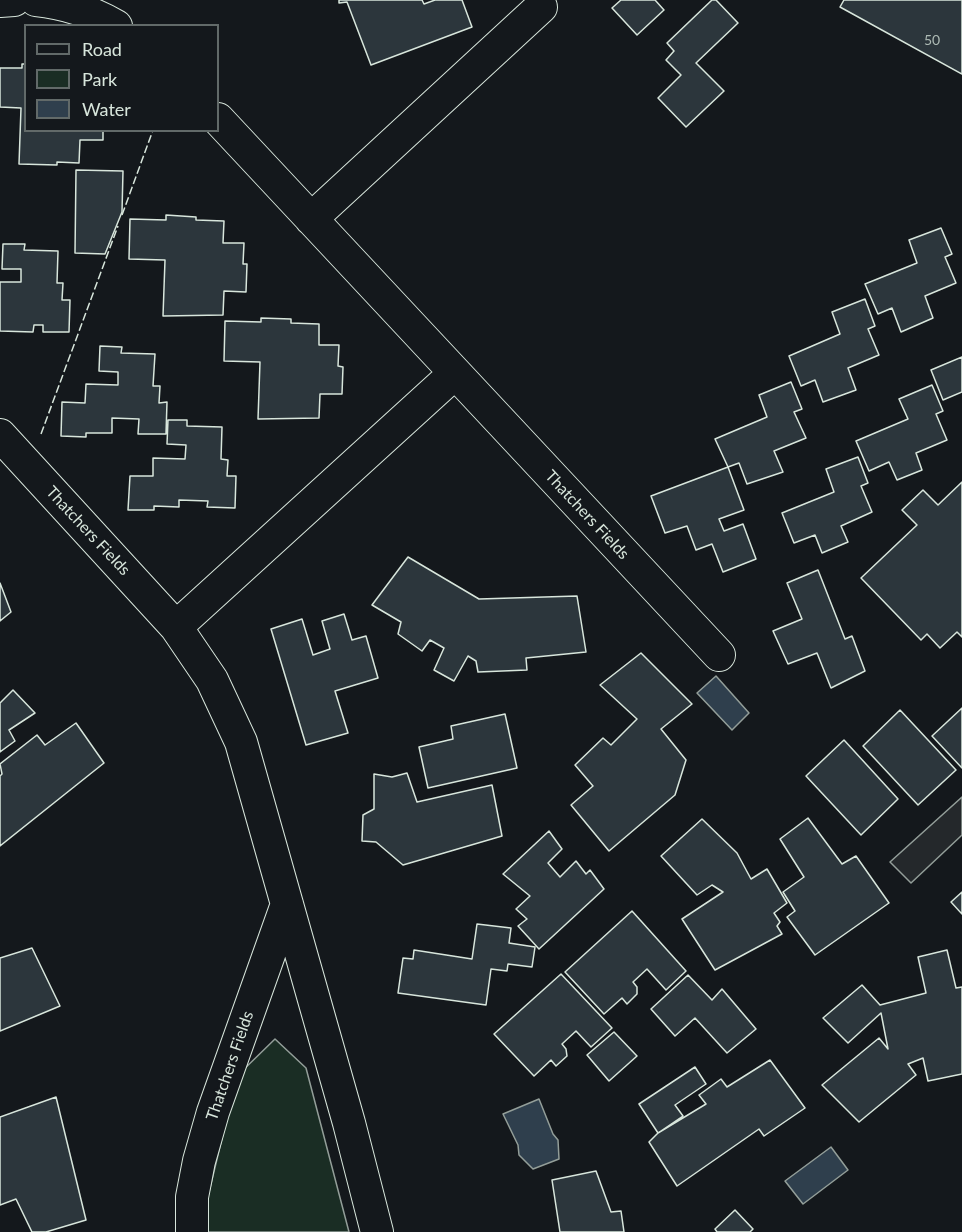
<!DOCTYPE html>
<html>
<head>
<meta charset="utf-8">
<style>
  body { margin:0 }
  #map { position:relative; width:962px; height:1232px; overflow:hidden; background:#14181c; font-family:Lato,sans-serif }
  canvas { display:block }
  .legend { position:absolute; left:24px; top:24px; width:195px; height:108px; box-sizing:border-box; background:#14181c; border:2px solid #626a69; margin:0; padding:8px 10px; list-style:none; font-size:18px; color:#d8e6dc }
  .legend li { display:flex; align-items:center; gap:12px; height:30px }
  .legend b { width:30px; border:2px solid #626a69 }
</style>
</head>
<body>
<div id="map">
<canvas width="962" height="1232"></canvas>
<ul class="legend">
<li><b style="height:8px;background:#14181c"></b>Road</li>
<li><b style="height:16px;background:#1a2d24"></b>Park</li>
<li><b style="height:16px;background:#2f3f4d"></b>Water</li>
</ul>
</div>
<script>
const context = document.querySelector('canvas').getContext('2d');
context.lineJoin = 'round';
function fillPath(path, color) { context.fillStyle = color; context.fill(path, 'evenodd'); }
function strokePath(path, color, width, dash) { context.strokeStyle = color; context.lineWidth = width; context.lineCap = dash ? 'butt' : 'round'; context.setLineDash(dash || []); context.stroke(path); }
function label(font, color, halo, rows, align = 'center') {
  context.font = font + ' Lato,sans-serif'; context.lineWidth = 4.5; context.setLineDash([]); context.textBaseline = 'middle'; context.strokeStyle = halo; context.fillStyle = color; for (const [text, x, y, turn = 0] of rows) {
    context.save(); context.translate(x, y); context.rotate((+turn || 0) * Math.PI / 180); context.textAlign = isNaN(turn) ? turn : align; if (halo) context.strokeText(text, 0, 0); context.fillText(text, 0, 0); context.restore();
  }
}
const green = new Path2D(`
  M275,1039L306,1068L349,1232H208L204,1213L237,1076Z`);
fillPath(green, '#1a2d24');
strokePath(green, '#939e99', 1.5);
const parking = new Path2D(`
  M962,797V835L911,883L890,862Z`);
fillPath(parking, '#24282b');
strokePath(parking, '#939e99', 1.5);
const water = new Path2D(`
  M716,676L749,713L732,730L697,693Z
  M539,1099L553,1134L558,1140L559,1159L533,1169L519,1155L518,1145L503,1114Z
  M831,1147L848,1170L803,1204L785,1181Z`);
fillPath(water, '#2f3f4d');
strokePath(water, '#939e99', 1.5);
const building = new Path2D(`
  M339,0H422L424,4L435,0H462L472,27L371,65L347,2L339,3Z
  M621,0H655L664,10L637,35L612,8Z
  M712,0H716L738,23L696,63L724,91L686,127L658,98L681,75L666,60L674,51L667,43Z
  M844,0H962V74L840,7Z
  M22,64H26V130H103V140H80L79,163L57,162V165L19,164L21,108L0,107V68H22Z
  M76,170L123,171L122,212L105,254L75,253Z
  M166,215L196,217V220L224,221L223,243H244L243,264H247L246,292L224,291L223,315L163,316L165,260L129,259L130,219L166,220Z
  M941,228L952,254L945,257L956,283L925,296L933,318L901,332L892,308L878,314L865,284L917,263L909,240Z
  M3,244H25L24,250L58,251L57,283H63L62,300H70L69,332H43V325H34L33,332L0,331V282H21V269H2Z
  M865,299L875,326L868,329L879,355L848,368L856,390L823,402L815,380L801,386L789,356L840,334L832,312Z
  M261,318L291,319V323L319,324V345H339L338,366L343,367L342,394H320L319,418L258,419L260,362L224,361L225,321L261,322Z
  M100,346L122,347L121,353L155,354L153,386H160L159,403L167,402L166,434H138L139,419L112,418V433H86V437L61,436L62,402L85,403L86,384L118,385V372L99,371Z
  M962,357V392L943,400L931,370Z
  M791,382L802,409L794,412L806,438L774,451L783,472L747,484L739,463L728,467L715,439L767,417L759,395Z
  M932,385L943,411L936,414L947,440L916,453L922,470L897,480L889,462L869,471L856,441L908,419L899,399Z
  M168,420H187V426L222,427L221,459L228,460L227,476H236L235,508L207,507L208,501L179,500V507L154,506V510H128L130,476H153V458L185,459L186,445L167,444Z
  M858,457L868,483L861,486L872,512L841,526L848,542L822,553L815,535L794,543L782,513L834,492L826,469Z
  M728,467L744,510L719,519L724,531L743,524L756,559L723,572L712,544L696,550L687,526L665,533L651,496Z
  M962,482V637L957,632L940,648L927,634L921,640L861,578L917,525L902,510L923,490L938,505Z
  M408,557L479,599L577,596L586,652L526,658L527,670L478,672L476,661L468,656L454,681L434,670L444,648L430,640L422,651L398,634L401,622L372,605Z
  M818,570L845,639L852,636L865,671L831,688L817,653L788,664L773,631L802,619L787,583Z
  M0,583L11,612L0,621Z
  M344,614L352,640L366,636L378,678L335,691L348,733L306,745L271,629L302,619L313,655L330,649L322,621Z
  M641,653L692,704L661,729L686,760L675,795L609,851L571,805L593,786L575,765L603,738L611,745L637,719L600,685Z
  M13,690L35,713L9,730L15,741L0,752V703Z
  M962,708V768L932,736Z
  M900,710L956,770L918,805L863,746Z
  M505,714L517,768L428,788L419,747L453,739L451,726Z
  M76,723L104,763L0,846V776L2,774L0,764L37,735L45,745Z
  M844,740L898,799L861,835L806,776Z
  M407,773L417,802L492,785L502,836L403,865L376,842L362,841L363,815L374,809V774L392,777Z
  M808,818L842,864L856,856L889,903L815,955L787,917L795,911L783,892L804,877L780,839Z
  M702,819L737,853L751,879L767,869L787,903L774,913L780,922L777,926L782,934L715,970L682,919L723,892L712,885L697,895L661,856Z
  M549,831L562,849L548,863L560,877L576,861L586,874L590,870L604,889L539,949L518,926L527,919L516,909L530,896L503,874Z
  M962,892V914L951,902Z
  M632,911L686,971L666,990L647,969L633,982L637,987V994L627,1004L622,998L604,1014L565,972Z
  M477,924L511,928L509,943L535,947L532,967L508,964L507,971L491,969L486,1005L398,993L403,958L413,959L414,950L472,959Z
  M32,948L60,1006L0,1031V958Z
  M947,950L956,988L962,987V1074L928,1081L923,1058L908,1064L916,1075L859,1122L822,1085L879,1038L888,1049L881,1013L848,1043L823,1018L862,985L880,1005L926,993L918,957Z
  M561,974L612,1028L591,1047L576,1031L562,1044L566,1049L567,1056L556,1066L551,1060L534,1076L494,1034Z
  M688,975L712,1000L722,989L756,1029L727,1053L695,1018L675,1036L651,1009Z
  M614,1032L637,1056L609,1081L587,1055Z
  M770,1060L805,1108L764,1136L759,1129L677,1186L649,1142L658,1133L706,1104L699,1095L721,1079L727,1087Z
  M695,1067L706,1084L675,1105L683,1116L658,1133L639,1104Z
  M56,1097L86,1220L46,1232H32L16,1199L0,1205V1117Z
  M596,1171L611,1212L621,1211L624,1232H560L552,1180Z
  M735,1210L753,1229L750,1232H717L715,1229Z`);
fillPath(building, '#2c363c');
strokePath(building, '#d8e6dc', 1.5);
const minor = new Path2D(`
  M36,0C66,3 90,11 116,26
  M0,1L14,0
  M218,119L719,655
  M311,219L541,7
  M0,435L176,627L212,680L241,742L349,1123L377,1232
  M176,627L454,374
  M192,1232V1197L199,1161L213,1112L287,904`);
strokePath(minor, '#d8e6dc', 34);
strokePath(minor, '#14181c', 32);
strokePath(new Path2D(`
  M122,215L153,130
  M41,434L118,226`), '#d8e6dc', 1.5, [8, 3]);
label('14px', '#adbab4', null, [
  ["50",932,40]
]);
label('16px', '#d8e6dc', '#14181c', [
  ["Thatchers Fields",587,515,47],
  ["Thatchers Fields",88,531,47],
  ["Thatchers Fields",230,1066,-71]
]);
</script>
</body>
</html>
